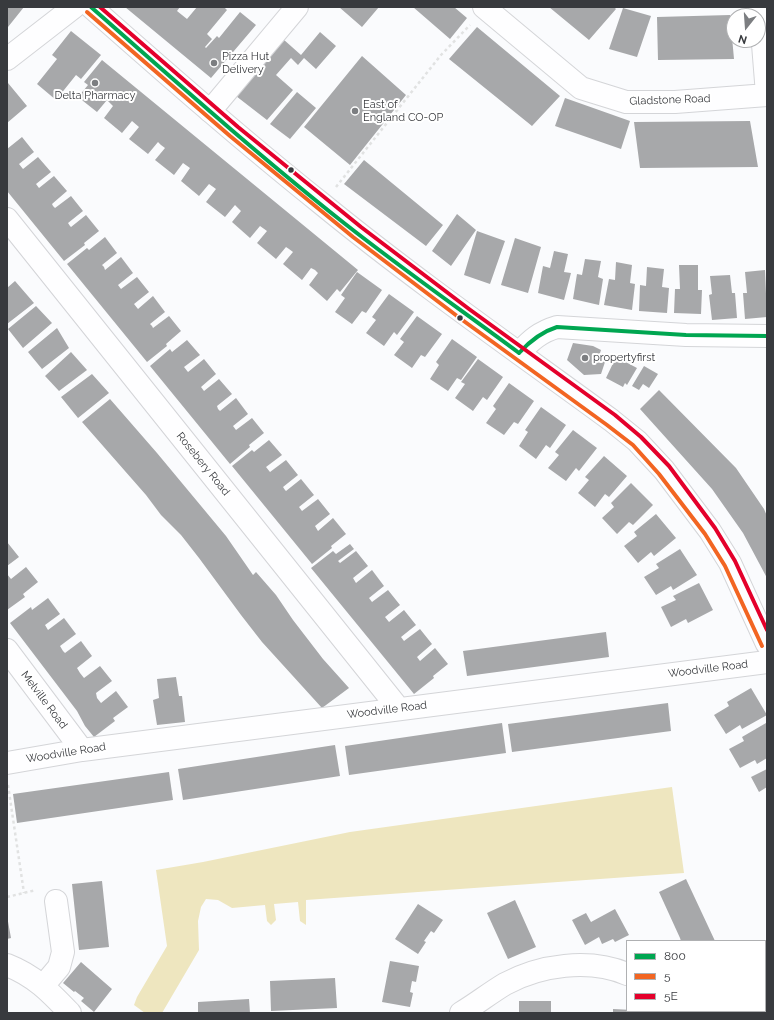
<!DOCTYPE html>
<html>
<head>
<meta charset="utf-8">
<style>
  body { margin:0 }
  #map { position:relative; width:774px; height:1020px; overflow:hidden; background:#fafbfd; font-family:Raleway,sans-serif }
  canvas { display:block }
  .frame { position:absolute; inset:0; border:8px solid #383a3e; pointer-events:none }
  .legend { position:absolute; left:626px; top:940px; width:140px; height:72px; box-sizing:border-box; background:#fff; border:1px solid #afb0b2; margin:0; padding:5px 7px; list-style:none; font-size:12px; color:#383a3e }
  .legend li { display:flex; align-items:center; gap:8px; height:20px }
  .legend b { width:20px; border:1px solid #afb0b2 }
  .north { position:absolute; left:726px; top:8px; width:40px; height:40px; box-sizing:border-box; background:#fff; border:1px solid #afb0b2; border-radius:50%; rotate:197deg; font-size:11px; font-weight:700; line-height:16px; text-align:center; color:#383a3e }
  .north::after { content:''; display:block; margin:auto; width:14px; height:18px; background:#7c7e81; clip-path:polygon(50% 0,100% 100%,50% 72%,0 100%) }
</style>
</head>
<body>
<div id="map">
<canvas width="774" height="1020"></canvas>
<div class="frame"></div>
<ul class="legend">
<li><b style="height:5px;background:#00a651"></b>800</li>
<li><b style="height:5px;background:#f26522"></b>5</li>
<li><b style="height:5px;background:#e4002b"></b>5E</li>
</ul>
<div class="north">N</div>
</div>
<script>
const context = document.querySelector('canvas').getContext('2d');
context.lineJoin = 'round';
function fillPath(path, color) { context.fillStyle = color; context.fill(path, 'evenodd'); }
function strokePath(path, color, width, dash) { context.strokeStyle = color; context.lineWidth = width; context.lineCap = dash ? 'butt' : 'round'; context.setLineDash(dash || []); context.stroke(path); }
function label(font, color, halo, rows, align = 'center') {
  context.font = font + ' Raleway,sans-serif'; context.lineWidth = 4; context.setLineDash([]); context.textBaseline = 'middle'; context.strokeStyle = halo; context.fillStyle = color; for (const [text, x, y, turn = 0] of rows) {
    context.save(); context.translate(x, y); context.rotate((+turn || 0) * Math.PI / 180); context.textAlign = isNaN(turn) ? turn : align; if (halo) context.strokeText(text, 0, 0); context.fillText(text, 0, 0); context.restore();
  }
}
fillPath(new Path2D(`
  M672,787L684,873L306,900V925L300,921L298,902L274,904L276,920L271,925L267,921L265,905L232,908L218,900L206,899L201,907L198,921L199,950L162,1013H145L134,1005L137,997L167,946L156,870L203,862L350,832Z`), '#eee6bf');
fillPath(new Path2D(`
  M7,7H24L8,27L7,26Z
  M125,7H180L177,11L187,19L197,7H224L227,10L207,34L212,39L205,47L206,48L217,36L219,38L240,12L256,25L211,78Z
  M339,7H379L362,27Z
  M413,7H454L467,18L450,39Z
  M549,7H614L616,9L589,40Z
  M623,8L651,16L637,57L609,49Z
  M730,15L734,59L658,60L657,17Z
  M477,27L560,96L532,126L449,59Z
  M71,31L101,55L81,79L76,75L56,100L37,84L57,59L52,55Z
  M320,32L336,46L316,69L304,58L298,65L291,58L276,75L293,90L267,120L236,96L283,39L301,55Z
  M362,56L406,95L350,165L304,127Z
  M102,60L358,270L340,292L337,289L327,301L309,285L318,273L315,270L311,268L302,280L283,264L293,252L289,249L286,247L276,259L257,243L267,231L260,226L250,238L232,222L241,211L235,205L225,217L206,202L216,189L209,184L199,196L181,181L190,168L183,163L174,175L155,160L165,148L161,145L158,142L148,154L129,139L139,127L132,121L122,133L104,118L113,106L107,100L97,112L78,97L88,85L84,82Z
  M8,83L27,106L7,123V84Z
  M297,92L316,108L290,139L270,124Z
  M565,98L630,121L621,149L555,126Z
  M750,121L758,167L640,168L634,122Z
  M22,137L34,152L19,164L23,169L38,157L51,172L36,184L39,188L54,176L67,191L52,204L53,206L55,208L71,196L83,211L68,223L70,226L71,227L86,215L99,231L84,243L85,245L64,261L7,191V149Z
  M364,160L443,225L426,246L344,184Z
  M457,214L476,230L451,266L432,251Z
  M477,231L505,241L490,284L464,275Z
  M105,237L117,253L102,265L104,267L105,270L121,257L133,273L118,285L121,289L137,277L149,292L134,304L138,309L153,296L165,312L150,324L152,326L153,328L169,316L181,331L166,344L167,346L147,362L67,264L87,248L89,250Z
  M515,238L541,247L528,293L501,285Z
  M554,251L568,254L564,272L571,273L564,300L538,293L543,266L550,268Z
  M585,259L601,261L598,277L603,279L599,305L573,299L577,274L582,275Z
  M616,262L632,265L630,283L635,284L632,310L604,305L609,279L615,280Z
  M679,265H698V290H702L701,314L674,313L675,289H680Z
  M647,267L664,269L662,287L669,288L667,313L639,311L640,285L646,286Z
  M765,270L767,317L745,319L743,293H747L745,272Z
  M357,272L382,290L366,313L362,311L352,324L335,312L345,298L341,295Z
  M730,275L732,293H735L737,318L712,320L709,295L712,294L710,276Z
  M15,281L34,303L7,324V288Z
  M389,294L414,312L397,335L394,332L384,346L366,333L376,320L372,317Z
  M36,306L52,323L23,348L8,329Z
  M417,316L442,334L425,357L421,355L412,368L394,355L404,342L400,339Z
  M57,328L69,348L42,369L28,352Z
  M452,339L477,357L461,380L457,378L448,391L430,379L439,365L436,362Z
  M187,340L200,355L184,367L188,372L204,359L216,374L201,387L204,391L219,379L232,394L217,406L218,409L220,411L236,398L248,414L233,426L236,430L252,418L264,433L249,445L250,447L230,464L150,366L170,349L172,352Z
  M573,343L593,346L601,350L599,356L605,362L601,374L584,375L567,360Z
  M71,352L87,370L59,391L45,376Z
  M616,357L637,368L627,385L625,383L623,387L606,378Z
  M478,359L503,377L487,400L483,397L473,411L455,398L465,384L461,382Z
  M644,366L658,374L649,388L643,384L639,390L632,386Z
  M92,374L109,393L78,418L61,397Z
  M509,383L534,401L518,424L514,422L504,435L486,423L496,409L493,406Z
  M659,390L736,468L764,509L767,516V578L743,533L712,489L640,409Z
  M110,399L157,453L226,536L253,575L256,572L276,595L293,620L323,659L349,688L322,708L262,642L241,615L199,558L181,535L161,515L146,495L82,422Z
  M541,407L566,425L550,448L546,445L536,459L519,446L528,432L525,430Z
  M573,430L597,448L579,471L576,468L566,481L548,468L559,455L555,452Z
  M269,440L282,455L266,467L270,472L286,460L298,475L283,487L285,490L286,491L301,479L314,495L299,507L302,511L318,499L330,514L315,526L318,531L333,518L346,534L331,546L332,548L312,564L232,466L252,450L254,452Z
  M604,456L627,476L609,497L605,494L595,507L578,493L589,480L585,477Z
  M631,483L653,505L633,525L629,522L617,534L602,518L614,507L611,503Z
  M656,514L676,538L654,556L651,552L638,563L624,546L637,536L634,532Z
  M7,542L19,557L7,566Z
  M350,544L354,549L338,561L340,563L356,551L368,566L353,578L356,583L372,570L384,586L369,598L372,602L388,590L400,605L385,617L389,622L404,610L416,625L401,637L404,641L420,629L432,644L417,657L420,661L435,648L448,664L433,676L434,678L414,694L311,568L333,551L336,554Z
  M680,549L697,575L673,590L671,586L656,595L644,577L659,568L656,564Z
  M26,567L38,582L23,594L25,597L7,610V574L11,579Z
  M699,583L713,610L688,623L686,619L671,627L661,607L676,600L673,596Z
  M48,598L60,614L45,625L48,630L64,618L76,634L60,646L63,651L65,653L81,641L92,656L77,668L80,673L84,678L100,666L112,681L96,693L97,698L101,703L116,691L128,707L113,718L115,721L94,737L85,726L77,711L10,623L31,607L32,610Z
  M606,632L609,657L467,676L463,651Z
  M176,677L179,696H182L185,722L157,725L153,700L159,698L157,679Z
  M751,688L767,715L742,729L740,725L726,734L714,715L729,706L727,702Z
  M668,703L671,731L512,752L508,724Z
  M502,723L506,753L349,775L345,746Z
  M766,723L767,758L757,764L755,760L740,768L729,749L744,741L742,737Z
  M335,745L340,776L183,800L178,769Z
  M767,769V787L759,792L751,777Z
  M169,772L173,800L17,823L13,794Z
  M686,879L708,926L715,941H681L680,938L659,892Z
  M102,881L109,947L79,950L72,884Z
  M515,900L536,947L508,959L487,913Z
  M418,904L443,920L434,933L431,931L424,941L426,942L418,954L395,939Z
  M615,909L629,935L615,942L613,939L602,944L599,937L585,945L572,920L586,913L591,922Z
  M7,916L11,938L7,939Z
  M390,961L419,966L416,982L412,981L410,992L413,993L410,1007L382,1002Z
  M81,962L112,989L94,1012L81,1001L84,998L75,991L74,992L63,983Z
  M335,978L337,1008L271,1011L270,981Z
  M249,999L250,1013H198V1002Z
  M519,1001H551V1013H519Z
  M613,1009L652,1011V1013H613Z`), '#a7a8aa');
const minor = new Path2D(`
  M484,7L581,88L626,102H675L767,95
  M760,7L767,94
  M7,59L74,7
  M210,111L297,7
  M7,219L399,709
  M7,650L82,750
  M7,763L82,750L767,662
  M7,965C35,976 50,992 70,1013
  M43,986L59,967L63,952L56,901
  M703,1011L708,1013
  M461,1013C476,1004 490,993 505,984C540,965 589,958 627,974`);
const tertiary = new Path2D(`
  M519,353C531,340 540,332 557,327L686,335L767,336`);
const secondary = new Path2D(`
  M91,7C167,74 243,141 322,204C415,280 514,349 611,420L637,441L664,470L710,531L730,563L767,644`);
strokePath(minor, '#d4d5d8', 24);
strokePath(tertiary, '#d4d5d8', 24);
strokePath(secondary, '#d4d5d8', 24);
strokePath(new Path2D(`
  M336,187L441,55L470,25
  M8,785L24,893
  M7,897L36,890`), '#e1e2e2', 2.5, [3, 3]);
strokePath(minor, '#fefeff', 22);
strokePath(tertiary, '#fefeff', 22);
strokePath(secondary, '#fefeff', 22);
strokePath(new Path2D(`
  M91,7C174,80 257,154 344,223C401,268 461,310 519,353
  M519,353C530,341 541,332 557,327L686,335L767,336`), '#00a651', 4);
strokePath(new Path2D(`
  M87,12L230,136L353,237L461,319L607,425L633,445L659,474L705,534L725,566L762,646`), '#f26522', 4);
strokePath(new Path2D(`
  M100,7L238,127L361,227L469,309L615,415L641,437L669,466L715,528L735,561L767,630`), '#e4002b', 4);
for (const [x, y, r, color] of [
  [214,63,4,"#7c7e81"],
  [95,83,4,"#7c7e81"],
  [355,111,4,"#7c7e81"],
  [291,170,3.5,"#383a3e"],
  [460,318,3.5,"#383a3e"],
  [585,358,4,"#7c7e81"]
]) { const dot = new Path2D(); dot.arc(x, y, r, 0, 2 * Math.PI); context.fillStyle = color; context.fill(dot); strokePath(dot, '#fff', 1.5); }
label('11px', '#383a3e', '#fff', [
  ["Pizza Hut",222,57],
  ["Delivery",222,70],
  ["Delta Pharmacy",95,96,"center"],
  ["East of",363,105],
  ["England CO-OP",363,118],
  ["propertyfirst",593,358]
], 'left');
label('11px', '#383a3e', '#fff', [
  ["Gladstone Road",670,100,-2],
  ["Rosebery Road",203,464,51],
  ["Woodville Road",708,669,-7],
  ["Melville Road",44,700,53],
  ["Woodville Road",387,710,-7],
  ["Woodville Road",66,753,-9]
]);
</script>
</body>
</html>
